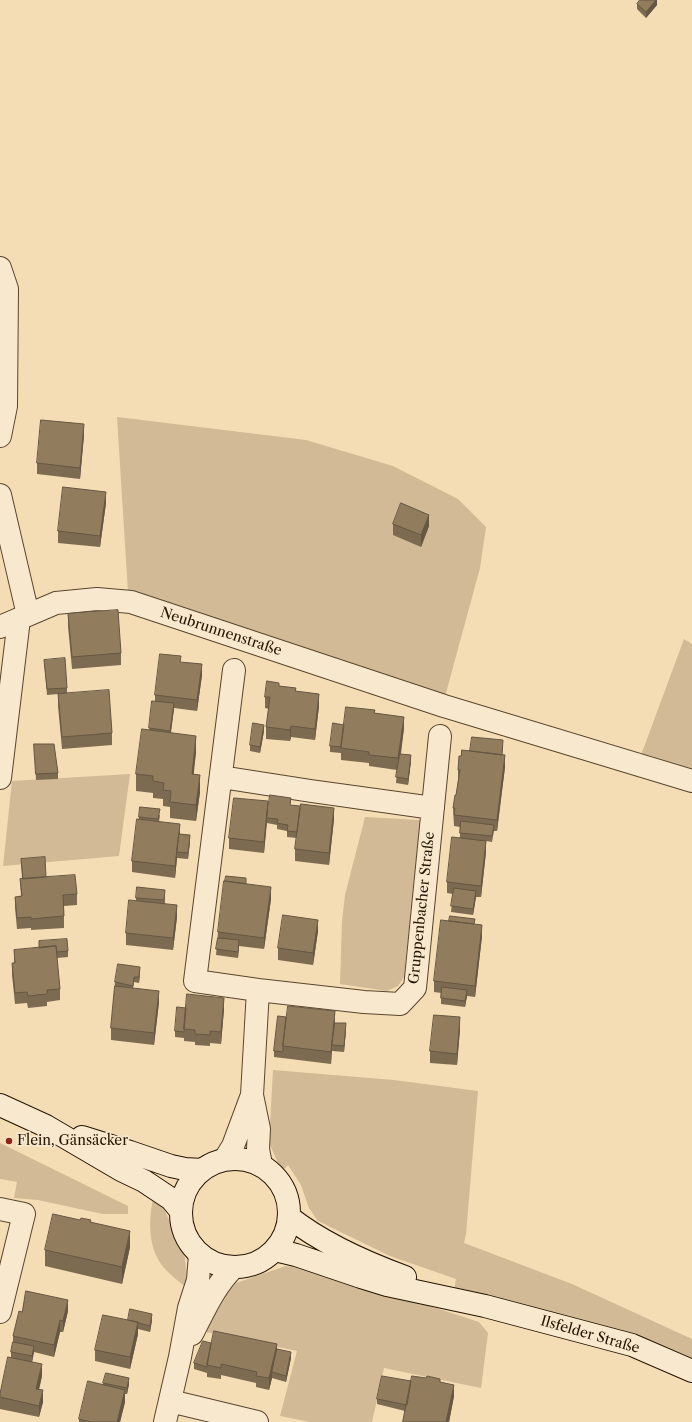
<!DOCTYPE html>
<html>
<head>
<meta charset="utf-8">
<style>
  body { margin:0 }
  canvas { display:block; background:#f4dcb4 }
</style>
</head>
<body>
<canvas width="692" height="1422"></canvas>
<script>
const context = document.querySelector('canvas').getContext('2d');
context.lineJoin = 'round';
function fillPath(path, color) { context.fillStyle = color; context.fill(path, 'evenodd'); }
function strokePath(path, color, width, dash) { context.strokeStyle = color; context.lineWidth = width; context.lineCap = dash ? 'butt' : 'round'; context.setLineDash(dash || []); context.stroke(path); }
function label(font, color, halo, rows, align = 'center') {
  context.font = font + ' "Libre Caslon Text",serif'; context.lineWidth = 3.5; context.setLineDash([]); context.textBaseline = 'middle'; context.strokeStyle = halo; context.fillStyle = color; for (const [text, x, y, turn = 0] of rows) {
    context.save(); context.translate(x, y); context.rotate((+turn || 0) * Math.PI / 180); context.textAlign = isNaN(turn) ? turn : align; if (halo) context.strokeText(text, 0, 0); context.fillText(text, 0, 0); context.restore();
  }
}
fillPath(new Path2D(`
  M117,417L306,440L393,466L458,499L486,527L480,568L443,704L128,592Z
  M684,639L692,644V784L637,766Z
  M130,774L119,856L3,866L12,781Z
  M365,817L420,820L404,977L398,986L387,991L340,984L342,921L345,895Z
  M273,1070L394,1080L478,1091L466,1234L464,1243L572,1284L692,1339V1366L454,1291L456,1279L390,1256L318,1221L309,1208L301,1185L288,1165L284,1169L278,1163L269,1143Z
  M0,1143L128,1206V1214H103L38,1200L14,1198L17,1182L0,1179Z
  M153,1199L163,1207L184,1252L187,1274V1288C181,1283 174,1278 168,1272C148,1253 148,1224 153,1199Z
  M286,1266L313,1268L479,1322L488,1333L481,1388L384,1368L372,1422H310L280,1416L297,1351L206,1332L221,1299L236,1283Z`), '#d1ba95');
const street = new Path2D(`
  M0,268L7,289L6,406L0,436
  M0,495L28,615
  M0,627L56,603L97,599L131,602L444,706L692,781
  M234,670L195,981L258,990
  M221,777L311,791L433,808
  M0,778L19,619
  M225,1159L233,1146L252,1095
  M261,1165L258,1149L259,1129L252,1095L258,990L364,1002L400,1004L415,988L440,736
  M0,1209L24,1214L0,1312
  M192,1334C204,1311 214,1287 233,1268
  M170,1401L257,1422
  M165,1422L180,1357L189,1308L198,1280L200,1255`);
const secondary = new Path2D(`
  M0,1105L46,1126L121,1170L144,1181L171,1199L180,1210
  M82,1137L130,1152L171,1166L185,1169L202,1170
  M181 1213a54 54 0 1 1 108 0a54 54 0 1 1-108 0Z
  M289,1217C323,1244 364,1262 405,1277
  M275,1250L296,1255L361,1277L387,1285L485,1306L632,1345L692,1371`);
strokePath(street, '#59462d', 24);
strokePath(secondary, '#251400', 24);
strokePath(street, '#f8e8ce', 22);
strokePath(secondary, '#f8e8ce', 22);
fillPath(new Path2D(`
  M657,0V5L646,18L637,9V4Z
  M84,435L80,479L37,474V463Z
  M106,503L100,547L58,543V531Z
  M393,524L429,526L421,547L393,535Z
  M68,614L121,653V665L72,669L68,626Z
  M44,660L67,688V693L112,733V745L62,749L58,706V694L47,695Z
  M181,662L202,675L197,711L174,708L171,733L196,752L193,774L200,792L196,821L170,818V807L163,806V799L153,798V793L136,791V774L149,730L155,701V695Z
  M279,686L296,691L319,706L315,740L291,737L290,741L266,739V727L269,709L265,708V697Z
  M375,713L404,728L401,754L411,761L408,785L396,783L397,770L369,766V763L341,760V753L330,752V746L344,725Z
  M264,731L260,753L250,751V745Z
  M34,744L58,773V779L36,780Z
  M503,746L502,755L505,767L497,831H494L492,842L486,841V852L481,897H476L473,915L451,912L453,894L447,893V882L460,837V827L454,826L453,808L456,795L458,781V770L461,756Z
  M291,805L334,819L329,865L295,861V849L297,838L287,837V831L277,829V825L267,823L264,853L229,849V838L268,809Z
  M160,815L159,822L180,834L190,841L188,859L177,858L175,878L132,872V861L139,817Z
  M21,859L46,877L77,894V905L64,906V928L31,930V928L17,929L15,908V897L21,896L20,879H22Z
  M246,884L271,899L264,949L239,946L238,958L216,955L218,932Z
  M165,896V904L177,917L173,950L126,945V933L136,901V898Z
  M475,924L482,936L475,997L467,996L465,1007L441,1004V993L434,992V981Z
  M318,931L313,965L278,960V948Z
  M39,941L68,951V957L57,958L60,989V1000L47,1002V1006L28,1008L27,1003L15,1004L12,975V963H14V950L39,948Z
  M140,973L139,983L134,982L133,988L159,1002L154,1045L111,1040V1028L115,982Z
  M186,1008L224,1009L221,1044L210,1043V1046L195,1045V1042L184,1041V1038L175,1037V1031Z
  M278,1016L335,1023L346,1029L344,1052L332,1051L331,1064L274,1057V1051Z
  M460,1029L457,1065L430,1063V1051Z
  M91,1222L130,1247L122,1284L45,1266V1250Z
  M68,1311L63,1332H60L54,1357L34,1352L32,1362L42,1376L39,1390L43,1402L39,1417L0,1409V1394L11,1358V1352L13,1342V1336L22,1312Z
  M128,1320H152L150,1332L138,1329V1334L130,1369L95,1361V1350Z
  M211,1343L277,1349L291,1358L286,1382L272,1378L269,1390L256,1387V1383L221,1375V1379L207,1377V1373L194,1369V1363Z
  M411,1381L440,1382L454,1396L449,1422H403L405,1411L377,1404V1399Z
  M103,1383L129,1384L127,1394H125V1402L120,1422H79V1419L103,1385Z`), '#7d6b51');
fillPath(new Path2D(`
  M656,0H657V5L646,18V12Z
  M84,424V435L80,479V468Z
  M106,492V503L100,547V536Z
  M429,515V526L421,547V535Z
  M202,664V675L197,711V700Z
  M319,694V706L315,740V729Z
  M174,703V709L170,737V731Z
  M404,717V728L398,770V758Z
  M264,725V731L260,753V747Z
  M291,726V737L290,741V730Z
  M196,736V752L192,791V774Z
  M411,755V761L408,785V779Z
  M505,755V767L497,831V820Z
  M200,775V792L196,821V805Z
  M268,801V813L267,818L264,853V842Z
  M334,808V819L329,865V853Z
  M180,824V836L177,852V858L175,878V866Z
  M190,835V841L188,859V853Z
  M486,841V852L481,897V886Z
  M271,887V899L264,949V938Z
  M476,891V897L473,915V909Z
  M177,905V917L173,950V938Z
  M318,920V931L313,965V953Z
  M482,925V936L475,997V986Z
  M239,940V946L238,958V952Z
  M140,967V973L139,983V977Z
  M467,990V996L465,1007V1001Z
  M159,991V1002L154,1045V1033Z
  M224,998V1009L221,1044V1032Z
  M335,1011V1023L332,1045L331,1064V1052Z
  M460,1017V1029L457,1065V1054Z
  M346,1023V1029L344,1052V1046Z
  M130,1231V1247L122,1284V1267Z
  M68,1300V1311L63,1332V1321Z
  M152,1314V1320L150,1332V1326Z
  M60,1320V1332L54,1357V1345Z
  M138,1322V1334L130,1369V1357Z
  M277,1344V1355L272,1372V1378L269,1390V1378Z
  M34,1346V1352L32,1362V1356Z
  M291,1352V1358L286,1382V1376Z
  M42,1364V1376L36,1401V1389Z
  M129,1378V1384L127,1394V1388Z
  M454,1385V1396L449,1422H446Z
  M43,1390V1402L39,1417V1406Z
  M125,1390V1402L120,1422H117Z`), '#665742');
const building = new Path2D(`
  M640,0H656L646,12L637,4Z
  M41,420L84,424L80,468L37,463Z
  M63,487L106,492L100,536L58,531Z
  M401,503L429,515L421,535L393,524Z
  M118,610L121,653L72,657L68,614Z
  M160,654L181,656L180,662L202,664L197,700L155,695Z
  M65,658L67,688L47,689L44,660Z
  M267,681L279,683V686L296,688L295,691L319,694L315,729L291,726L290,730L266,727L270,697H265Z
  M109,690L112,733L62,737L58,694Z
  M152,701L174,703L170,731L149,728Z
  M346,707L375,710L374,713L404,717L398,758L369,755V752L341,748Z
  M253,723L264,725L260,747L250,745Z
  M333,723L344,725L341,747L330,746Z
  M142,729L196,736L192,774L200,775L196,805L170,802L171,791L163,790L164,783L153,781V776L136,774Z
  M472,737L503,740L502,755L470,751Z
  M34,744H54L58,773L36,774Z
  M462,750L505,755L497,820L454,815L455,808H453L455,795H456L460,770H458L459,756H461Z
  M400,754L411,755L408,779L396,777Z
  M270,795L291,798L290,805L300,806L297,832L287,831L288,825L277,823L278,819L267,818Z
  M234,798L268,801L264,842L229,838Z
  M301,804L334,808L329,853L295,849Z
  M140,807L160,809L158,819L139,817Z
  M137,819L180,824L175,866L132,861Z
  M461,821L494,825L492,836L460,833Z
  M179,834L190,835L188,853L177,852Z
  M452,837L486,841L481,886L447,882Z
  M45,857L46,877L23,879L21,859Z
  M75,875L77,894L63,895L64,916L31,919V917L17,918L15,897L22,896L20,879Z
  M226,876L246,878V884L225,881Z
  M224,881L271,887L264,938L218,932Z
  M137,887L165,890L164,900L136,898Z
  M454,888L476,891L473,909L451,906Z
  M129,900L177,905L173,938L126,933Z
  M283,915L318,920L313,953L278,948Z
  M450,916L475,919L474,924L449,921Z
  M441,920L482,925L475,986L434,981Z
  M218,938L239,940L238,952L216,949Z
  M67,939L68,951L57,952L56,946L39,948V941Z
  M56,946L60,989L47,990V994L28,996L27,992L15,993L12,963H15L14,950Z
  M118,964L140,967L139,977H134L133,986L115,982Z
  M115,986L159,991L154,1033L111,1028Z
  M442,987L467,990L465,1001L441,998Z
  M187,994L224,998L221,1032L210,1031V1035L195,1034V1030L184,1029Z
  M288,1006L335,1011L331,1052L283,1046Z
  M177,1007L186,1008L184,1032L175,1031Z
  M434,1015L460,1017L457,1054L430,1051Z
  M278,1016L286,1017L283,1046V1052L274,1051Z
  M335,1023H346L344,1046L332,1045Z
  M53,1214L80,1220L81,1218L91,1220L90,1222L130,1231L122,1267L45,1250Z
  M26,1291L68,1300L63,1321L60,1320L54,1345L13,1336L19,1311L22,1312Z
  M130,1309L152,1314L150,1326L128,1320Z
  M103,1315L138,1322L130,1357L95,1350Z
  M214,1331L277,1344L269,1378L256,1376L257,1372L221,1364V1368L207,1365Z
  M203,1341L211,1343L207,1367L194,1363Z
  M13,1342L34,1346L32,1356L11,1352Z
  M277,1349L291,1352L286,1376L272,1372Z
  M8,1357L42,1364L36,1389L43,1390L39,1406L0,1397V1394Z
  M106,1373L129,1378L127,1388L103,1383Z
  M382,1376L411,1381L407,1405L377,1399Z
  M412,1376L426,1378L427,1376L440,1379V1382L454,1385L446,1422H403Z
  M88,1381L125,1390L117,1422H91L79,1419Z`);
fillPath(building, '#917c5e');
strokePath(building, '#665742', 1);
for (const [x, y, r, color] of [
  [9,1141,4,"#8f2418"]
]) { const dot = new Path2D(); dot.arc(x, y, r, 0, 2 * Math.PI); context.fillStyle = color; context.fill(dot); strokePath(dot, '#f8e8ce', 1.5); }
label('14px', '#251400', '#f8e8ce', [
  ["Neubrunnenstraße",221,632,18],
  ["Gruppenbacher Straße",422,908,-84],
  ["Ilsfelder Straße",590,1335,16]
]);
label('14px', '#251400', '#f8e8ce', [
  ["Flein, Gänsäcker",17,1141]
], 'left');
</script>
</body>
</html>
